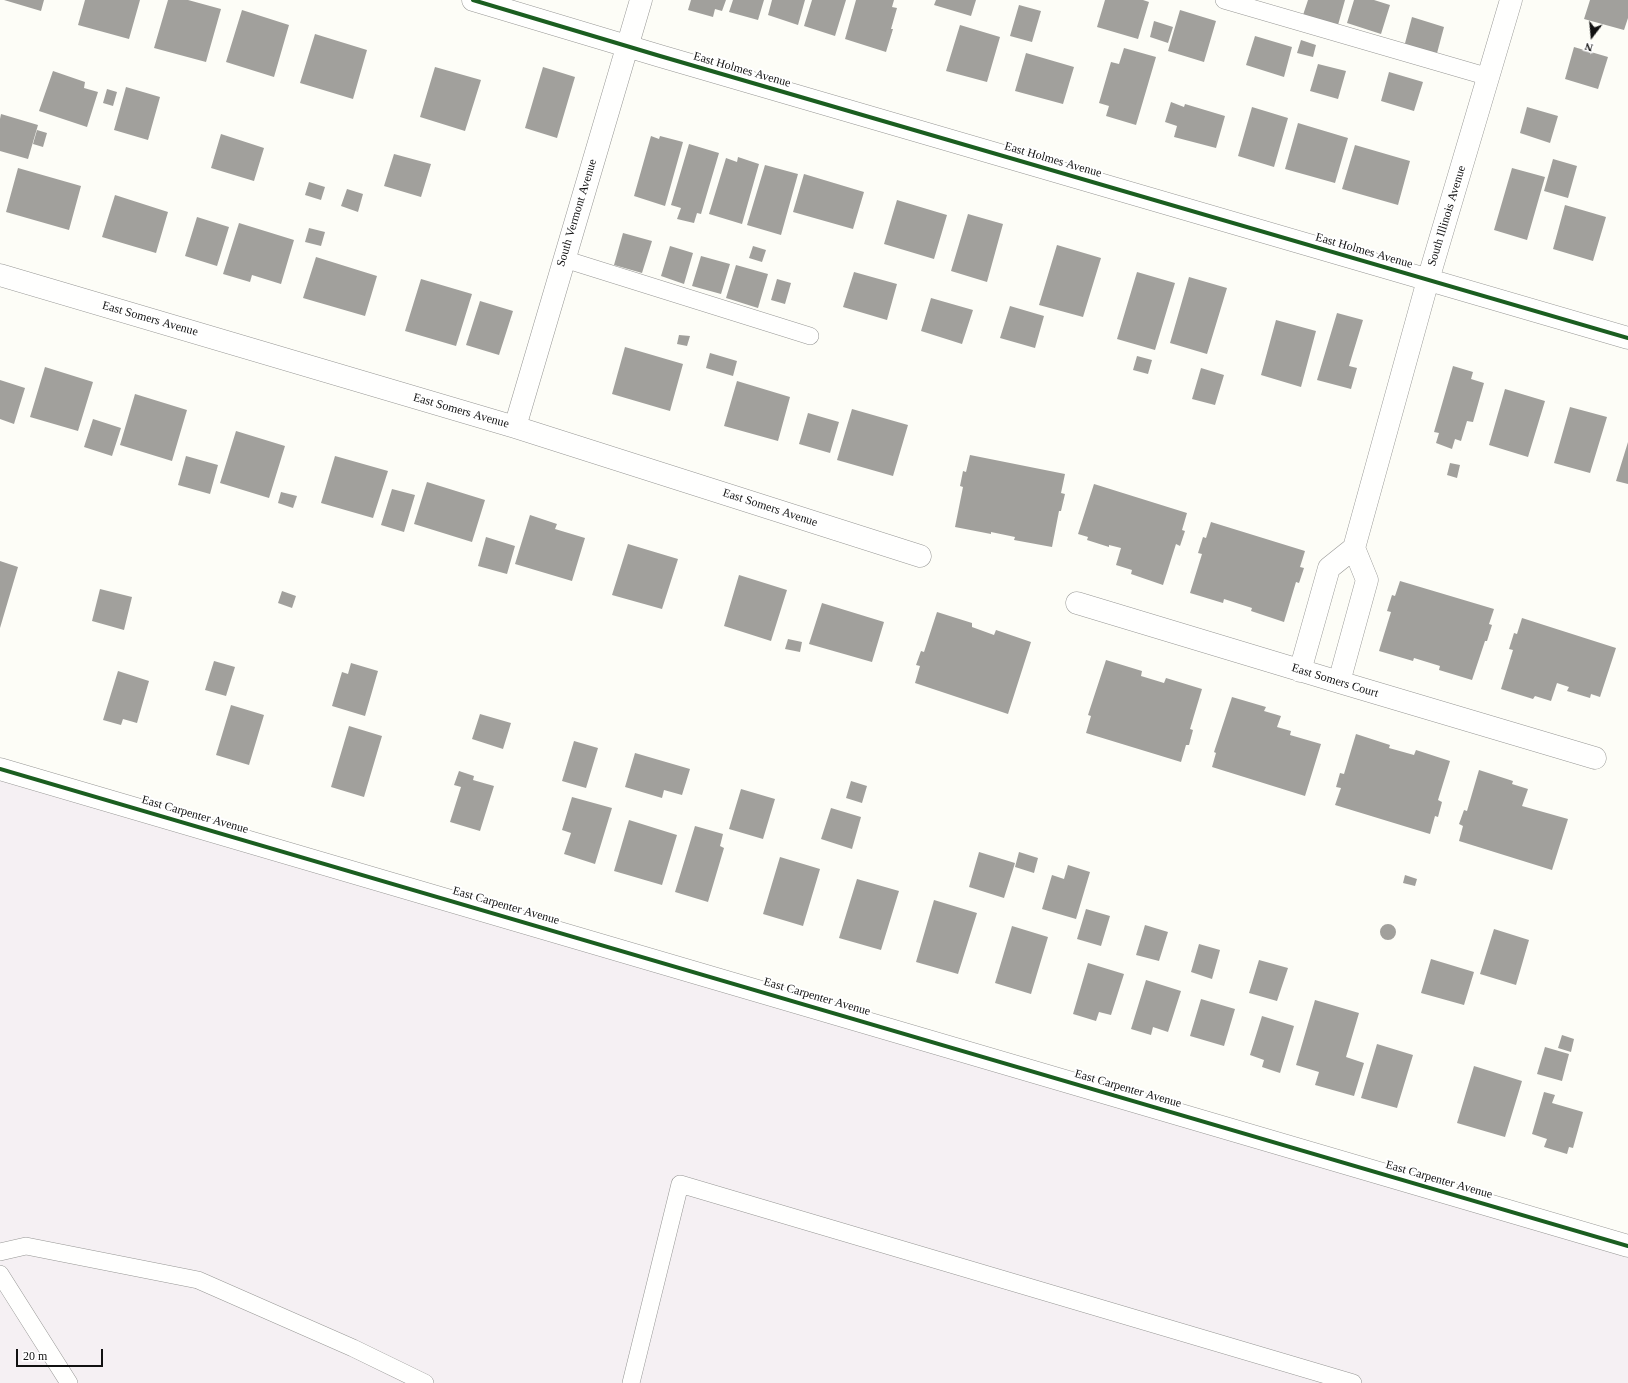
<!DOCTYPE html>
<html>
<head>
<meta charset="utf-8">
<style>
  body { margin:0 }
  #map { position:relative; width:1628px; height:1383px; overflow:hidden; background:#fdfdf7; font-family:Georgia,serif }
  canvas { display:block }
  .north { position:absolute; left:1572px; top:16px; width:40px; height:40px; -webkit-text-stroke:3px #fff; paint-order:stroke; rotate:196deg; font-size:11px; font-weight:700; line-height:16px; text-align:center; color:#111 }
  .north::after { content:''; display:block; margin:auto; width:14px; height:18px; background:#111; clip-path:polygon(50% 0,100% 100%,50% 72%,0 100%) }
  .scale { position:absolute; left:16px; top:1349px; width:87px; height:18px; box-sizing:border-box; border:2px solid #111; border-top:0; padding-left:5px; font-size:12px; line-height:14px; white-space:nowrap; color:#111; -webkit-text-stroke:3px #fff; paint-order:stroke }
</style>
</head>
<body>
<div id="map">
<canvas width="1628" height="1383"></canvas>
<div class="north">N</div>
<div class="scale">20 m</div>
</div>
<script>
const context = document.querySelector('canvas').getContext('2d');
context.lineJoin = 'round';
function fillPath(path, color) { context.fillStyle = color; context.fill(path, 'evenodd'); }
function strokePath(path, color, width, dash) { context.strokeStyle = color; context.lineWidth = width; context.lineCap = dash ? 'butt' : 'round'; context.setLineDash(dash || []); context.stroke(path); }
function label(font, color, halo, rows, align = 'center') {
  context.font = font + ' Georgia,serif'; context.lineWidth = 4; context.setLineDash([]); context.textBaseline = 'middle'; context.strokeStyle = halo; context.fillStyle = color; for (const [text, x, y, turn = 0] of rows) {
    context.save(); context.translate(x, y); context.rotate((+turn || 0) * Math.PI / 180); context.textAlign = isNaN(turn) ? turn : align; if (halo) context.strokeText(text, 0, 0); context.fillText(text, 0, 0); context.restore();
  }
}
fillPath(new Path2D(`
  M0,769L1628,1246V1383H0Z`), '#f5f0f3');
fillPath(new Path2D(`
  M4,0H44L41,11Z
  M85,0H140L129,39L78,25Z
  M168,0H188L221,9L206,62L154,48Z
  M691,0H726L722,11L715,9L713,17L688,10Z
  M733,0H764L758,20L729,12Z
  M772,0H805L798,25L768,15Z
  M812,0H846L835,36L804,26Z
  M856,0H894L892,7L897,8L891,29H893L886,52L845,39Z
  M936,0H976L971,16L934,5Z
  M1105,0H1143L1149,2L1138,39L1097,27Z
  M1308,0H1345L1338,25L1303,15Z
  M1354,0H1374L1390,5L1381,34L1347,23Z
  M1590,0H1628V18L1624,30L1584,19Z
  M1019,5L1041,11L1032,42L1010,36Z
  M242,10L289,25L274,77L226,62Z
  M1180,10L1216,21L1204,62L1168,51Z
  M1412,17L1444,27L1436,57L1404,47Z
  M1154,21L1173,27L1168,43L1150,37Z
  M960,25L1000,37L987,82L946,71Z
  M315,34L367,50L353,99L300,83Z
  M1255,36L1292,47L1284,77L1246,65Z
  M1301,40L1316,45L1313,57L1297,53Z
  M1574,47L1608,57L1598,89L1565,79Z
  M1124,48L1156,57L1136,125L1106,116L1109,106L1099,103L1111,62L1119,64Z
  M1026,53L1074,67L1063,104L1015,91Z
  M1318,64L1346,71L1338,99L1310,91Z
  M435,67L481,80L465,131L420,117Z
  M543,67L575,77L557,138L525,128Z
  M53,71L85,82L84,88L98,92L87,127L39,111Z
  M1389,72L1423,82L1414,111L1381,101Z
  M126,87L160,97L148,140L114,130Z
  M107,89L117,92L113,106L103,103Z
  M1171,102L1184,107L1185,104L1225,116L1216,148L1174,137L1177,126L1165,122Z
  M1252,107L1288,118L1274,167L1238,156Z
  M1527,107L1558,116L1550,143L1520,133Z
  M1,114L38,125L28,159L0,151V119Z
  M1298,123L1348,138L1335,183L1285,169Z
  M37,130L47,133L43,147L33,144Z
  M221,134L264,148L254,181L211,168Z
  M651,136L659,139L660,136L683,142L665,206L634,196Z
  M689,144L719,153L701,214L697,213L694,223L677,219L681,208L671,205Z
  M1355,145L1410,161L1398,205L1342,189Z
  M394,154L431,164L421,197L384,186Z
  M738,157L759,164L742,224L709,214L726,158L737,162Z
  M1553,159L1577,166L1568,198L1544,191Z
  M765,165L798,174L781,235L747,225Z
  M18,168L81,186L69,230L6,212Z
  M1512,168L1545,177L1527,240L1494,230Z
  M804,174L864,192L853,229L793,212Z
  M309,182L325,187L321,200L305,195Z
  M347,189L363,194L358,212L341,206Z
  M115,195L168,212L156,253L102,237Z
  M897,200L947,215L934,259L884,244Z
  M1565,205L1606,217L1593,261L1553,249Z
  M968,214L1003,224L987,282L951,271Z
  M197,217L229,227L217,266L185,256Z
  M239,223L294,240L281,284L252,275L250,282L223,274Z
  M309,228L325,232L321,246L305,242Z
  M623,233L652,241L642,273L614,265Z
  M1057,245L1101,258L1083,317L1039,305Z
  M670,246L693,253L684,284L661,276Z
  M753,246L766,250L762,262L749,258Z
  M701,256L730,264L721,294L692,286Z
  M316,257L377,276L365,316L303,298Z
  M736,265L768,274L758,308L726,298Z
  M854,272L897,284L887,320L843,307Z
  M1137,272L1175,283L1155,350L1117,339Z
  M1189,277L1227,288L1207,354L1170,343Z
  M421,279L472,294L456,346L405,331Z
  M777,279L791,283L785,304L771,300Z
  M931,298L973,310L962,344L921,331Z
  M480,301L513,311L499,355L466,345Z
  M1010,306L1044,316L1035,348L1000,338Z
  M1337,313L1363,320L1349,366L1357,368L1351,389L1317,380Z
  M1276,320L1316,331L1301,387L1261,375Z
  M679,335L690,336L687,346L677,344Z
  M625,347L683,364L670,411L612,394Z
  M710,353L737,361L733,376L706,368Z
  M1137,356L1152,360L1148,374L1133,370Z
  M1453,366L1473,372L1471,379L1484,383L1473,422L1467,421L1461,441L1455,439L1452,449L1436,443L1439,433L1434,432Z
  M45,367L93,382L78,431L30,417Z
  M1201,368L1224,375L1215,405L1192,399Z
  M0,380L25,388L14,424L0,419Z
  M737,381L790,397L778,441L724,426Z
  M1505,389L1545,401L1528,457L1489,445Z
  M135,394L187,410L172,461L120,445Z
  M1570,407L1607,417L1590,473L1554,463Z
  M852,409L908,425L893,476L837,460Z
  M808,413L839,422L830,453L799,444Z
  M93,419L121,428L112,456L84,447Z
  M236,431L285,446L269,498L220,483Z
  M1628,442V484L1616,481Z
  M970,455L1065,474L1061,493L1065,494L1061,511H1059L1052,547L1014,540L1015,537L991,532V534L955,527L963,487L960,486L963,471L966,472Z
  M186,456L218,465L210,494L178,485Z
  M335,456L388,471L373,518L321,503Z
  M1450,463L1460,465L1457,478L1447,475Z
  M427,482L485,500L472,542L414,524Z
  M1094,484L1187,513L1182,530L1185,531L1180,546L1176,544L1163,585L1131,574L1132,570L1116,565L1121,548L1109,545V547L1087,540L1088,537L1078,534Z
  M392,489L415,495L404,532L381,525Z
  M281,492L297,496L293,508L278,503Z
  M530,515L557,524L555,529L585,538L572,581L515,564Z
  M1211,522L1305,551L1300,567L1304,568L1299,583L1296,582L1284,622L1251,611L1252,608L1224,599L1223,603L1190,593L1202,554L1198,553L1203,537L1206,538Z
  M486,537L515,546L507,574L478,566Z
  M628,544L678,559L662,609L612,595Z
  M0,561L18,567L0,628Z
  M739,575L787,590L771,641L724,626Z
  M1400,581L1494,609L1489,624L1492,625L1487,641H1485L1472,680L1439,670L1440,666L1414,658L1413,661L1379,651L1391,612L1387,611L1392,595L1395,596Z
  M100,589L132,597L124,630L92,621Z
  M282,591L296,596L292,608L278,603Z
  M822,603L884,622L872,662L809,644Z
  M937,612L972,623V627L994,635L996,630L1031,642L1008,714L915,683L920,666L916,665L921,651L924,652Z
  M1522,618L1616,648L1600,697L1591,694L1590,698L1567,691L1569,687L1557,683L1551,701L1535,696L1533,699L1501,689L1513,650L1509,649L1514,633L1517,634Z
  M788,639L802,642L800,652L785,649Z
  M1106,660L1142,671L1141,676L1164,683L1166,678L1202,689L1190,729L1193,730L1189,745H1186L1181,762L1086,733L1091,716L1088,715Z
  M214,661L235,667L226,696L205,690Z
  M351,663L378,671L365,716L332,706L342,672L348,674Z
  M118,671L149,681L137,723L123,719L121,725L103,720Z
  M1232,697L1266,707L1264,711L1281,716L1277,727L1291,731L1290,735L1321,744L1305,796L1212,767L1216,753L1214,752Z
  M231,705L264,715L249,765L216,755Z
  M480,714L511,723L503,749L472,739Z
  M349,726L382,736L364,797L331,787Z
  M1356,734L1390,745L1389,748L1414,755L1416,750L1450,761L1438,800L1442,802L1438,817L1435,816L1430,834L1335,805L1341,788L1336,787L1340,773L1344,774Z
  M574,741L598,748L586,788L562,781Z
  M635,753L690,769L682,795L664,790L662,798L625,787Z
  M1479,770L1513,781L1512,784L1528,789L1522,806L1568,819L1552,870L1459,841L1463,826L1459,824L1464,810L1467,811Z
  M459,771L474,776L473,780L494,786L480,831L450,822L461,787L454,785Z
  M851,781L867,786L862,803L846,798Z
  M741,789L775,799L763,839L729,829Z
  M572,797L612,808L595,864L564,854L571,833L562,830Z
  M831,808L861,817L852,849L821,839Z
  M629,820L677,835L662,885L614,871Z
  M695,826L723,834L720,846L724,848L708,902L675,892Z
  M979,852L1015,863L1004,898L969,887Z
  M1019,852L1038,858L1034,873L1015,867Z
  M780,857L820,869L803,926L763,914Z
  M1068,865L1090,872L1076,919L1042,909L1052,875L1064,879Z
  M1405,875L1417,879L1415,886L1403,883Z
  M857,879L899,891L881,950L839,938Z
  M934,900L977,913L958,974L916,962Z
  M1086,909L1110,916L1101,946L1077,939Z
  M1380 932a8 8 0 1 1 16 0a8 8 0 1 1-16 0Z
  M1145,925L1168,932L1159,961L1136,955Z
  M1012,926L1048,937L1031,994L995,983Z
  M1494,929L1529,940L1516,985L1480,974Z
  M1199,944L1220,950L1212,979L1191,972Z
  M1431,959L1474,972L1464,1005L1421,993Z
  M1259,960L1288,968L1277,1001L1249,993Z
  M1088,963L1124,974L1111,1015L1099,1012L1096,1021L1073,1014Z
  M1146,980L1181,991L1168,1032L1153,1027L1151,1035L1131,1029Z
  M1201,999L1235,1009L1224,1046L1190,1036Z
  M1315,1000L1359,1013L1346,1057L1364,1063L1354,1096L1315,1085L1319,1072L1296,1065Z
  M1262,1016L1294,1026L1280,1073L1262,1067L1264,1060L1250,1055Z
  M1562,1035L1574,1039L1571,1052L1558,1048Z
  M1377,1044L1413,1055L1397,1108L1361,1098Z
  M1545,1047L1569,1054L1562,1081L1537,1074Z
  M1474,1066L1522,1081L1505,1137L1457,1123Z
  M1544,1092L1555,1095L1552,1103L1583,1112L1573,1148L1569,1147L1567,1154L1544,1147L1547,1139L1532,1134Z`), '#a1a09c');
const service = new Path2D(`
  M1224,0L1489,77
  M564,259L810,336
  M0,1252L26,1246L198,1280L353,1348L425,1383
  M0,1274L69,1383
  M631,1383L680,1184L1353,1383`);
const minor = new Path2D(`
  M473,0L660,56L1628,338
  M0,275L515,427L920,556
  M515,427L641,0
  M1077,603L1339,682L1595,758
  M1300,671L1329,568L1354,548L1428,280L1511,0
  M1339,682L1367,580L1354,548
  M0,769L1628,1246`);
strokePath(service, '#979795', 18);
strokePath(minor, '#979795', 23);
strokePath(service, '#fffffe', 17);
strokePath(minor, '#fffffe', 22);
strokePath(new Path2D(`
  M473,0L660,56L1628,338
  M0,769L1628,1246`), '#1b5e20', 4);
label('12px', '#111', '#fff', [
  ["East Holmes Avenue",742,70,16],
  ["East Holmes Avenue",1053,160,16],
  ["South Vermont Avenue",577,213,-73],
  ["South Illinois Avenue",1447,216,-73],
  ["East Holmes Avenue",1364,251,16],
  ["East Somers Avenue",150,319,16],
  ["East Somers Avenue",461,411,16],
  ["East Somers Avenue",770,508,18],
  ["East Somers Court",1335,681,17],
  ["East Carpenter Avenue",195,815,16],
  ["East Carpenter Avenue",506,906,16],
  ["East Carpenter Avenue",817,997,16],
  ["East Carpenter Avenue",1128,1089,16],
  ["East Carpenter Avenue",1439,1180,16]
]);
</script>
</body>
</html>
